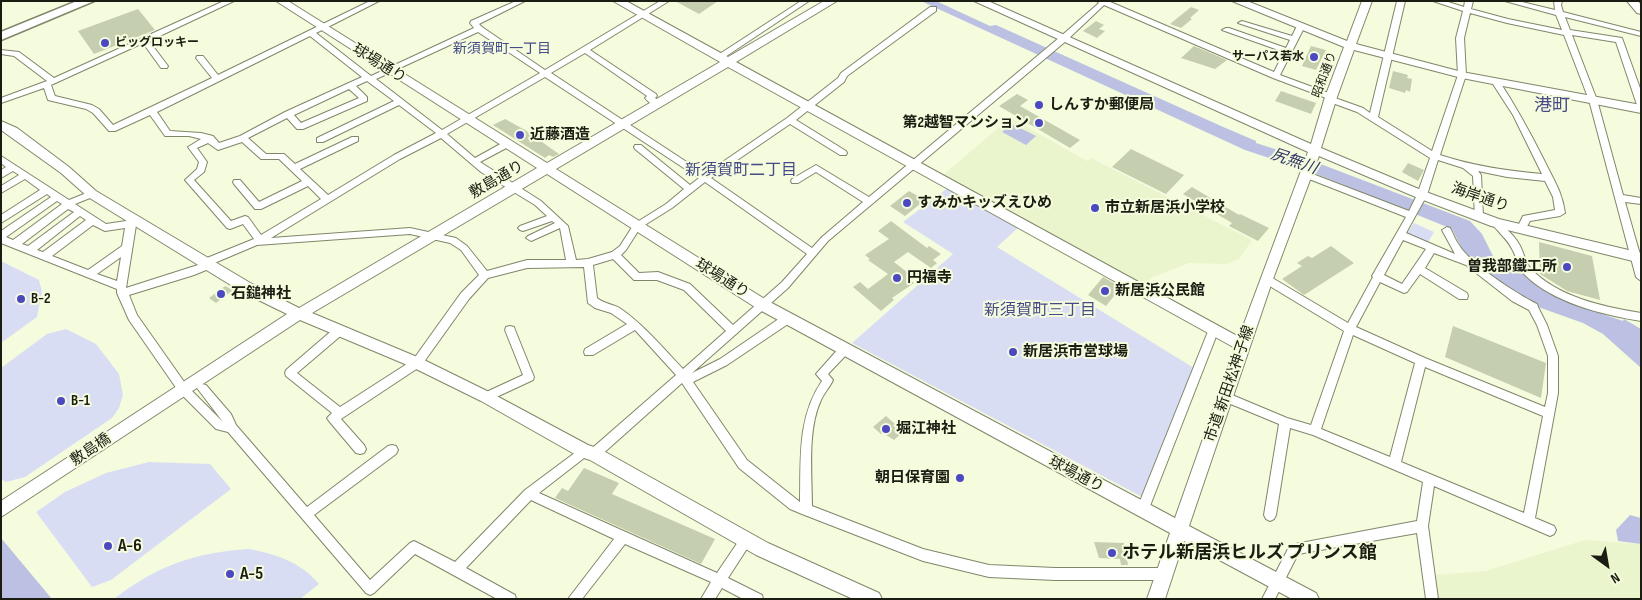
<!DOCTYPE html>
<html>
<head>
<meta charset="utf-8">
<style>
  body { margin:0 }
  #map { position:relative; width:1642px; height:600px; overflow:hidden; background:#f4fcdd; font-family:"Sofia Sans Condensed",sans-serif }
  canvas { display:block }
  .frame { position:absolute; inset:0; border:2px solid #1b1d12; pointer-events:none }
  .north { position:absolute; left:1582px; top:540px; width:50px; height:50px; -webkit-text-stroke:4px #f4fcdd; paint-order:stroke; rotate:148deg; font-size:14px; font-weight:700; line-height:20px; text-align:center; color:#1b1d12 }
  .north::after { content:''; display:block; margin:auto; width:18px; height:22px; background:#1b1d12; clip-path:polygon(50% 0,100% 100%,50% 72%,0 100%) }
</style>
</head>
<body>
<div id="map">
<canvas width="1642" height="600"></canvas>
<div class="frame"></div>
<div class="north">N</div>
</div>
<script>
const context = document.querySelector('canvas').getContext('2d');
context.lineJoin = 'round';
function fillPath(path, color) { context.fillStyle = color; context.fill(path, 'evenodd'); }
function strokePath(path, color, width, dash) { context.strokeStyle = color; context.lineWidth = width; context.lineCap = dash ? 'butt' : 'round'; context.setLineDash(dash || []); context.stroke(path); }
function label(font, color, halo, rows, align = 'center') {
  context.font = font + ' "Sofia Sans Condensed","Noto Sans JP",sans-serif'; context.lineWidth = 4; context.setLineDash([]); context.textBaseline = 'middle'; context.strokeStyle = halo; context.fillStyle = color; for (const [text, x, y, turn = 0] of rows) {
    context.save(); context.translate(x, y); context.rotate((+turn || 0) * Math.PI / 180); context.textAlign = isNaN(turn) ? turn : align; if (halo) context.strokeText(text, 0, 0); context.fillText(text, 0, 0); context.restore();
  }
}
fillPath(new Path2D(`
  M1013,119L1087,161L1091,158L1252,240L1239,259L1227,264L1189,263L1153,277L1143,285L942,176L1004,123Z
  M1585,540L1641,544V599H1437L1434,575L1486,571Z`), '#eaf4cd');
fillPath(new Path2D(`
  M949,187L1020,226L997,247L1194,368L1144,498L852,343L953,254L903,222Z
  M1414,223L1434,232L1427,244L1406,235Z
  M1,261L39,280L42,292L37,317L1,343Z
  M66,329L96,344L119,374L123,395L119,408L112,418L25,477L6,482L1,479V368L47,334Z
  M149,462L210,464L231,489L111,580L92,587L36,512L65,492L106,473Z
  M249,549C276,554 301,562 319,584L300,599H114C156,566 196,552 249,549Z`), '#d9ddf4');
fillPath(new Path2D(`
  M921,1H936L990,26L996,25L1221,126L1256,141V143L1318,163L1470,221L1482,234L1495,260L1500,264L1518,266L1523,270L1520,271C1548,299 1586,308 1623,321L1624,319L1641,329V368L1603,334L1583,323L1541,308L1519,296L1464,253L1452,229L1314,173L1245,150Z
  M1012,124L1036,136L1026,145L1002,132Z
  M1630,515L1641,518V544L1618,541L1616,530Z
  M1,538L52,599H1Z`), '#bcc1e3');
fillPath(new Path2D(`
  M675,1H718L699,14Z
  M1191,7L1199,10L1190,18L1192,19L1181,28L1170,24Z
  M138,9L155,30L94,54L78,31Z
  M1096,21L1104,25L1099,29L1105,31L1097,38L1083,31Z
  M1194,46L1227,60L1215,69L1181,58Z
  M1311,46L1326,50L1316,70L1302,66Z
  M1393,71L1408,75L1407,78L1412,79L1410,92L1406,90L1405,93L1389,88Z
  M1281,91L1316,103L1311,114L1275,101Z
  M1017,94L1028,100L1020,106L1080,140L1070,148L999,106Z
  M505,119L525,130L559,154L553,157L549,155L545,158L493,125Z
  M1131,149L1184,175L1166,194L1112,167Z
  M1408,163L1424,170L1418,181L1402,172Z
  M1192,187L1239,215L1240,214L1269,228L1258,241L1229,226L1232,223L1183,194Z
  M909,191L925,200L905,216L890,206Z
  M891,221L927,248L929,246L941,254L933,260L937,263L931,268L908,252L894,262L912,276L908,279L914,283L892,298L894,300L881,311L853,287L860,282L868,289L888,274L868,260L870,259L865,255L889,239L878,231Z
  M1539,242L1592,256L1600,300L1567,291L1540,274Z
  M1331,246L1354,263L1304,295L1282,279L1302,266L1297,263L1308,256L1312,258Z
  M1103,277L1121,287L1106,306L1088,295Z
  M225,286L233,290L216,303L209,298Z
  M1453,326L1546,363L1541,398L1445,357Z
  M886,416L895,424L893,425L901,434L894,440L883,433L881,434L873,427Z
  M584,468L619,483L612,494L715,539L701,564L555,498L562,488L568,491Z
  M1094,542L1124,543L1128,565H1121L1120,559L1099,558Z`), '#c6ceb0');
const minor = new Path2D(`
  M224,1H234L149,41L168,66L167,68H161L143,43L51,85L55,96L92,105L99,109L113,125L212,78L196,58L197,56H203L218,75L370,1H379L316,33L371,76L474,28L470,23L471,21L516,1H525L479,24L482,27L545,70L660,1H669L590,50L656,94L657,96L655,98L661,102V106C655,107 648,102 645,98L647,96L585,53L551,73L705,174L787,118L838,78L841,73L930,7H936V11L847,76L844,82L796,120L846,151L847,153L846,155H840L790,124L711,178L812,248L822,237L863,202L816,172L798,183H792L791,181L792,179L816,165L869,197L1060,37L1099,3L1097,1H1108L1274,72L1284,52L1222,30L1226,28H1229L1286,48L1290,40L1238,23L1242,21L1292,36L1298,24H1304L1305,26L1280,75L1334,95L1335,98L1363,108L1370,113L1397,1H1405L1378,117L1432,151L1458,75L1456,38L1463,11L1433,1H1445L1464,7L1465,1H1473L1471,9L1508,19L1562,30L1556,15L1505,1H1518L1555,10L1554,1H1562L1561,5L1563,12L1641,32V36L1565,17L1570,30L1622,38L1641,91V108L1637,105L1616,42L1572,35L1597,100L1623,195L1641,198V204L1625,202L1641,258V281L1636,277L1589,100L1564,35L1507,23L1470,13L1464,38L1466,75L1440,155C1473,166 1507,171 1542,174L1513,115L1491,81L1495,79H1498C1515,105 1530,132 1544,160C1553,179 1562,191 1565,213L1560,216L1530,221L1525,230H1519L1517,228L1523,216L1555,210L1553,197L1545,181L1507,177L1478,171L1481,175L1483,216L1478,219L1475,218L1473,176L1463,168L1438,160L1427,195L1406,233L1455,254L1442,230L1447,227L1450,228C1453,233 1455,240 1459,245C1469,263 1517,294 1537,304L1538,307L1547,325L1558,356V393L1535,518L1554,526L1556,530L1554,534L1550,536L1434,486L1428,526L1438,599H1426L1417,533L1298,554L1275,599H1262L1290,545L1417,521L1423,482L1313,435L1290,428L1276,515L1274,519L1270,521L1266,519L1264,515L1279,424L1221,400L1220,397L1221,394L1225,392L1287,418L1311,425L1344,331L1263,282L1261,279L1263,276H1269L1348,323L1373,277L1372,276L1406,217L1304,177L1303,175L1304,173H1310L1409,211L1417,195L1430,158L1357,112L1327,101L1326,98L1273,78L1104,5L1066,41L828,241L788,288L692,373L720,359L783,316H791L792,319L791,322L727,365L693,382L747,460L800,502C801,460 797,417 822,381L816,374L840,347H848L849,350L848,353L828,374L833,380C830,387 824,393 821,400C807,430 812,474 812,506L923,549L989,565L1055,568H1164L1168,570L1170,574L1168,578L1164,580H1055L989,577L923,561L802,514L790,509L739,468L682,383L598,458L594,459L590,458L588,454L590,450L676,375L635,330L593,355H585L584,352L585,349L627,324L611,313L595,308L588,303L584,267L527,268L488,278L469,299L421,366L341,419L364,445L366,449L364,453L360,454L356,453L329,421L327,418L332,413L286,376L285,373L286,370L336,327H344L345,330L344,333L297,373L340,407L413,360L461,293L479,275L461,250L450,243L410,234L257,245L212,264L211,268L194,275L129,295L137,315L187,386L223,422L197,388L198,385L202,384L206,385L231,414L236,425L307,507L388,446L392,445L396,446L398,450L396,454L314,515L370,580L410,543L414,541L455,562L525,490L584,446L588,447L590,451L588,455L539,493L717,573L742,536L746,534L750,536L752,540L750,544L728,578L762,595L763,599H743L722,588L715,599H701L711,582L625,544L582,599H568L614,539L531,500L466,568L515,595L516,599H497L415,554L374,593L370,595L366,593L228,432L216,429L179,392L129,320L117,293V289L1,243V231L51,197L47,194L1,223V215L40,190L25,179L1,193V186L19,175L13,171L1,178V170L6,167L1,163V156L69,200L89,192H95L97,194L95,196L75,204L106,224L126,221L129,217H135L137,219L126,288L201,264L202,260L254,239L243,224L230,229L227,228L185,180L197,169L199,162L188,147L201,139L189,136H165L150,115L115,131H109L93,113L86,109L48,100L44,88L1,103V98L47,81L14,56L1,54V50L19,52L54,78ZM478,32L540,73L442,130L376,79ZM310,36L362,77L285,112L240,136L219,143L213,136L201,133L170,131L157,112ZM545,77L699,178L690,185L641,145H635L634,147L635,149L684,189L666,204L634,224L620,246L612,252L588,259L576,260L568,226L541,201L480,162L510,146L511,144L510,142H504L475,158L447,134ZM367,81L394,101L317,138V142H323L399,105L436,133L394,155L328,195L300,169L358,141V137H352L295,164L284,154H266L248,138L287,118L297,129H303L367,101V97L356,86ZM349,89L359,98L301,123L294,115ZM441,138L481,172L535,205L547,216L520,226L518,228L520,230L523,231L552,221L555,223L528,236L526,238L531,241L560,228L566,260H527L487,271L467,246L456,238L410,228L271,238L400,159ZM242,142L261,159H279L302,181L259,202L240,180H234L233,182L234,184L255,209H261L308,186L321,199L261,235L248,217L245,216L231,221L194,180L204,172L207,162L197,148L208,143L218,150ZM705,182L807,254L782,282L733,325L690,284L658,272L639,273L621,255L626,250L640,228L672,208ZM57,201L62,204L13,240L6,237ZM68,209L74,212L28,246L22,244ZM80,216L86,220L43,252L37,250ZM93,225L105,231L125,228L122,246L88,270L52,256ZM1403,240L1426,249L1402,284L1384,275ZM1434,253L1466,265L1512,301L1529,310L1537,325L1548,356V393L1545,407L1425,358L1356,327L1380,282L1404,293L1407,292L1420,274L1459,299H1467L1468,296L1467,293L1425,268ZM121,257L117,281L97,274ZM613,259L634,280H657L684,290L726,331L683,369C663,348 645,326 621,309C614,304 604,304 597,298L593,265ZM1353,335L1415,363L1390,457L1321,429ZM1425,367L1543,416L1524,513L1401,462Z
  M801,1H809L722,59H719L715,57Z
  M1496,220L1499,221C1506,229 1514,235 1519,244C1524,252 1525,263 1531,269C1558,297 1603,307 1641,313V321C1603,315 1551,302 1524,274C1517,267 1517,257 1512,249C1508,240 1499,233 1493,225L1491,223Z
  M1214,325L1218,326L1219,329L1148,511L1146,515L1142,516L1138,515L1136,511L1209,329L1210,326Z
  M510,326L514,327L515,330L534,377L533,380L490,400L486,402L482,400L481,397L482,394L523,375L505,330L506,327Z`);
const tertiary = new Path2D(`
  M276,1H288L547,163L720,62L613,1H626L728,57L824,1H837L736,62L1239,337L1308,152L974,1H988L1311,144L1325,97L1344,47L1232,1H1247L1347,41L1362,1H1372L1356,44L1462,72L1641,105V113L1462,78L1354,50L1337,97L1321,148L1426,192L1499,219L1641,253V263L1491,226L1418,198L1319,156L1273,279L1189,526L1316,593L1319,599H1292L1184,541L1165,599H1147L1170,533L758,309L547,174L312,313L422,359L491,393L588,445L600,449L768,543L879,593L882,599H853L756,555L590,460L578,456L481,401L412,367L300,320L1,517V501L287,314L242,292L88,197L61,173L1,130V121L17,128L69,167L96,191L252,284L299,308L537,168ZM728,67L1235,348L1175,518L768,301L556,169Z
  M1627,1H1638L1641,5V14L1637,13Z`);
const primary = new Path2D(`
  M77,1H94L1,40V32Z`);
strokePath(minor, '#7f876a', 2);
strokePath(tertiary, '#7f876a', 2);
strokePath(primary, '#7f876a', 3);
fillPath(minor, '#fff');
fillPath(tertiary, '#fff');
fillPath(primary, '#fff');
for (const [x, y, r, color] of [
  [105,43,5,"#4c49c0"],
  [1314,57,5,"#4c49c0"],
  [1039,105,5,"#4c49c0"],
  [1039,123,5,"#4c49c0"],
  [520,135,5,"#4c49c0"],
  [907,203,5,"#4c49c0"],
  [1095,208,5,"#4c49c0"],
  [1567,267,5,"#4c49c0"],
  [897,278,5,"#4c49c0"],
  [1105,291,5,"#4c49c0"],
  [221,294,5,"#4c49c0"],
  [21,299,5,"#4c49c0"],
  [1013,352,5,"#4c49c0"],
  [61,401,5,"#4c49c0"],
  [886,429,5,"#4c49c0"],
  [960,478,5,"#4c49c0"],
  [108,546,5,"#4c49c0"],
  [1112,553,5,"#4c49c0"],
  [230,574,5,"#4c49c0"]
]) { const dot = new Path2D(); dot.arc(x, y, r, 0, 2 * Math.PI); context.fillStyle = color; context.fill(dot); strokePath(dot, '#f4fcdd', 2); }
label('bold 12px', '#1b1d12', '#f4fcdd', [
  ["ビッグロッキー",115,43],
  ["サーパス若水",1304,57,"right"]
], 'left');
label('12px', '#1b1d12', '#f4fcdd', [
  ["昭和通り",1325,75,-69]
]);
label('14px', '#464b88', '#f4fcdd', [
  ["新須賀町一丁目",502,49]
]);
label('15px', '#1b1d12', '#f4fcdd', [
  ["球場通り",379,64,32],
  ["敷島通り",497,180,-30],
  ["海岸通り",1480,198,19],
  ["球場通り",722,279,32],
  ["市道 新田松神子線",1230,384,-71],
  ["敷島橋",91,450,-34],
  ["球場通り",1076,475,28]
]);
label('bold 15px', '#1b1d12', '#f4fcdd', [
  ["しんすか郵便局",1049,105],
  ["第2越智マンション",1029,123,"right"],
  ["近藤酒造",530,135],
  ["すみかキッズえひめ",917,203],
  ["市立新居浜小学校",1105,208],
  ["曽我部鐵工所",1557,267,"right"],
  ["円福寺",907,278],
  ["新居浜公民館",1115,291],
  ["石鎚神社",231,294],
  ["B-2",31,299],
  ["新居浜市営球場",1023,352],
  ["B-1",71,401],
  ["堀江神社",896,429],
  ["朝日保育園",950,478,"right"]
], 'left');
label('italic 16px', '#333764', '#f4fcdd', [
  ["尻無川",1294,162,19]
]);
label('16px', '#464b88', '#f4fcdd', [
  ["新須賀町二丁目",741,171],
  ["新須賀町三丁目",1040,311]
]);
label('18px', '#464b88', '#f4fcdd', [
  ["港町",1552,106]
]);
label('bold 18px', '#1b1d12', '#f4fcdd', [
  ["A-6",118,546],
  ["ホテル新居浜ヒルズ プリンス館",1122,553],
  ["A-5",240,574]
], 'left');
</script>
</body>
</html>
